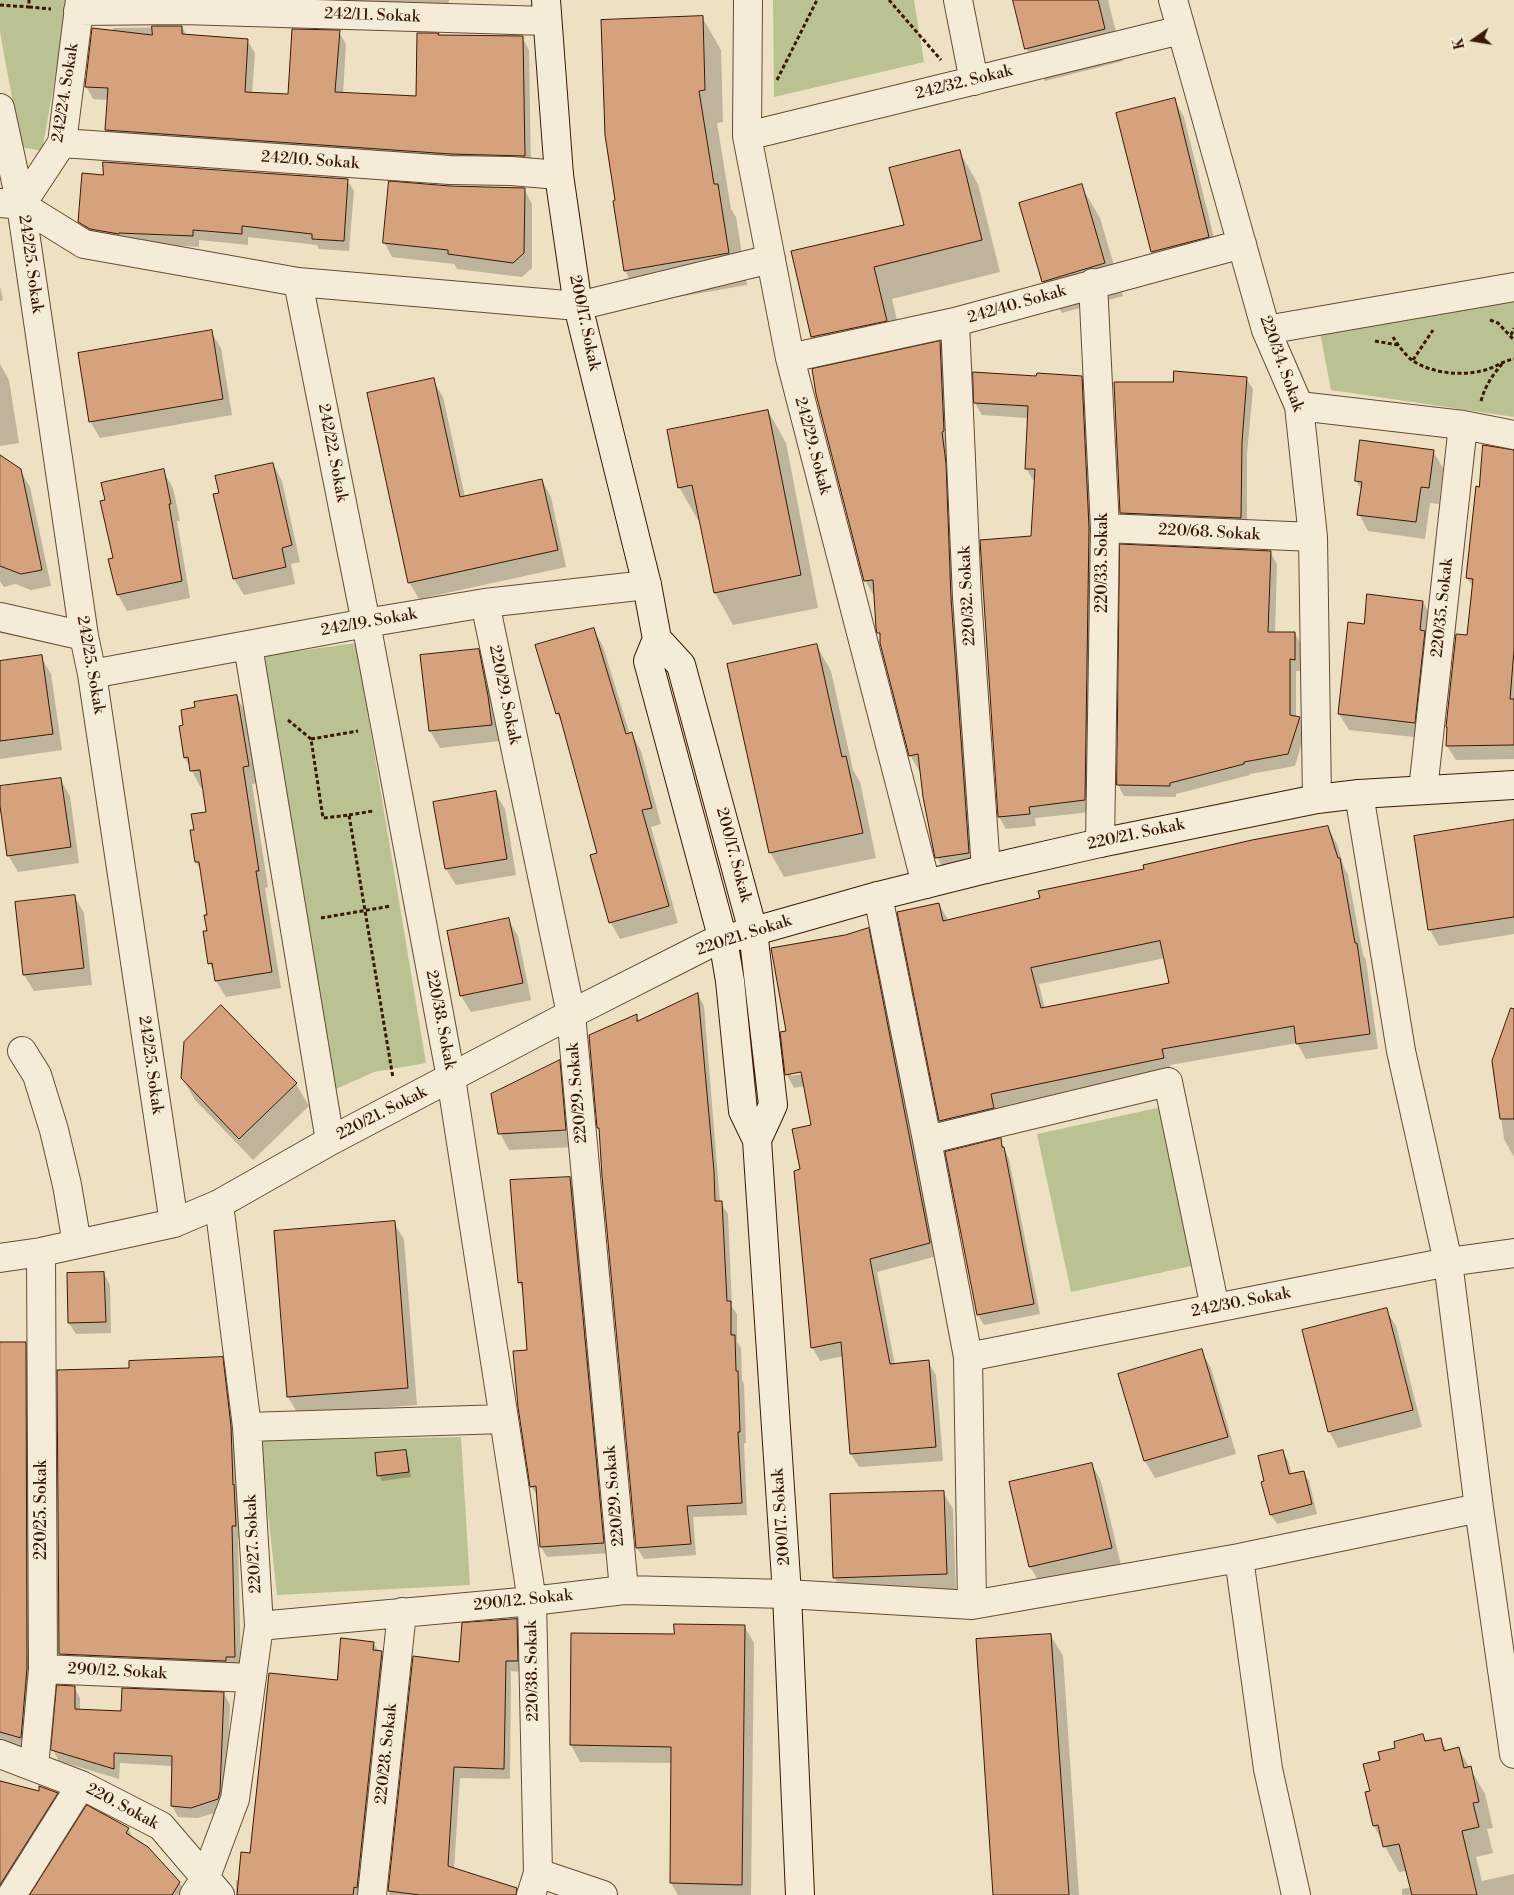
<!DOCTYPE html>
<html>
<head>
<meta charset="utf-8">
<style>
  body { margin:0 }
  #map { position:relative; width:1514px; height:1895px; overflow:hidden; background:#eee1c3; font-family:"Libre Bodoni",serif }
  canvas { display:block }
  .north { position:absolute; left:1449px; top:15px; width:50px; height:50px; -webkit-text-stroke:4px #f4ecd8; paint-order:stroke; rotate:257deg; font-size:14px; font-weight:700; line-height:20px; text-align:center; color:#391905 }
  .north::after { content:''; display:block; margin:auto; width:18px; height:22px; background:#391905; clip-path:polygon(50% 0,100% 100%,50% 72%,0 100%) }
</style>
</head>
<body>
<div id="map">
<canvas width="1514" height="1895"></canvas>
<div class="north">K</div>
</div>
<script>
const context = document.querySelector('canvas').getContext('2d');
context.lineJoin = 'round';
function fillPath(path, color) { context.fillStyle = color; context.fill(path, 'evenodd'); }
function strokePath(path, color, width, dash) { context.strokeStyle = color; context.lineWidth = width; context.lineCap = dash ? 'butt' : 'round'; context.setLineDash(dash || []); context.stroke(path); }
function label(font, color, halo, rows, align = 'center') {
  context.font = font + ' "Libre Bodoni",serif'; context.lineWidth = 4.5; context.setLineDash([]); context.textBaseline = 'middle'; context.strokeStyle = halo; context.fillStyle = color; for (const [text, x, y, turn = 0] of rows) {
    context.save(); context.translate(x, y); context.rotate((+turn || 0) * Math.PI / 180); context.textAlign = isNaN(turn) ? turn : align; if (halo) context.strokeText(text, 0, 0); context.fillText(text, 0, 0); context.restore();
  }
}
fillPath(new Path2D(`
  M0,0H69L42,151L21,147L0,32Z
  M773,0H914L924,62L774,97Z
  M1514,300V417L1331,390L1319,328Z
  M356,643L426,1063L374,1072L336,1089L262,656Z
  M1162,1107L1196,1265L1071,1292L1037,1134Z
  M461,1437L470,1585L277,1595L260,1441Z`), '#bbc292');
fillPath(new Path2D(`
  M117,0H449L448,13Z
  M1014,0H1108L1123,61L1045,81L1026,48Z
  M702,17L721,50L723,122L717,123L731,209L736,217L747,285L644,303L625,271L614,202L616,201Z
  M182,27L187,36L247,40L255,53L252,94L289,95L339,32L346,44L343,94L417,98L438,35L439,36L522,37L529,50L531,169L114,143L106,130L108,100L93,99L86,86L112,32L113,28Z
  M1174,100L1184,117L1218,254L1162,268L1152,252Z
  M959,151L978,184L1000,272L892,299L904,350L940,343L953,366L982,876L950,881L937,857L922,776L910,755L879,633L875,598L865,580L829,367L812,337L792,252L905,226Z
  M347,180L354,191L349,251L319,249L317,245L248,237V245L199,240V247L125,243L85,233L79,221Z
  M1081,186L1100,218L1123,296L1062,313L1043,281Z
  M450,187L524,189L532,204V268L522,277L457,269L454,264L392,257L384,242Z
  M0,287L3,300L0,301Z
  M211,332L221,348L232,415L100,438L90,421Z
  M0,364L9,380L19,443L0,446Z
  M1038,377H1081L1088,389L1096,541L1091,812L1035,818L1036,826L1006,829L999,817L981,541L1032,538L1036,480H1033L1026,468L1028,418L982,415L975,403Z
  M1246,378L1253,389L1247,454V529L1128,524L1121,513L1174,384Z
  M433,380L443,397L465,497L542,480L551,497L566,567L419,599L409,582Z
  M768,411L786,443L818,608L733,625L715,593L700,519L698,520L679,487Z
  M1433,451L1443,468L1439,504L1430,503L1425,539L1368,531L1359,514L1362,490L1356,481Z
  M1514,451V759L1456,760L1447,746L1468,637L1473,587L1467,578L1480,488Z
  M0,457L20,470L30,487L51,586L31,590L15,584L4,587L0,581Z
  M273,464L282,481L300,562L291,564L295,584L244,595L234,579L220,494Z
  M163,471L173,488L180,521H177L190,598L127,611L118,595L106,500Z
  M1270,552L1277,564L1275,633H1295L1301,645V671H1296V717L1299,718L1306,729L1295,766L1250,774V775L1176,794V797L1124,796L1118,785Z
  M1423,602L1432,618L1423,738L1349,730L1339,714L1349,624L1365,625Z
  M593,629L603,646L630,735L632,734L641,751L661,824L651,827L678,923L620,939L611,923L592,856L598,854L563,725L557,714L537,646Z
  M817,646L831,671L853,770L860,782L876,858L784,877L770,852Z
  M478,650L488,667L500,741L440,748L430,731L422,656Z
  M41,657L51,674L62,750L0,759V663Z
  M236,696L246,713L258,783L252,784L268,887L265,888L281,988L226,997L216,981L215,973L209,963V916L202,872L196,862L195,831L208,813L204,787L201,788L185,758L180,727Z
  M60,779L70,796L79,863L18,872L8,855L0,787Z
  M495,792L505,809L516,875L456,885L446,869Z
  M1514,824V934L1439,946L1430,930L1415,837Z
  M1328,828L1337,844L1344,867L1348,875L1363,955L1366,960L1378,1049L1306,1059L1297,1043L1170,1065L1172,1074L949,1136L940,1121L939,904L948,920L1041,899L1146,870ZM1165,958L1170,984L1045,1009L1039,984Z
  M74,896L84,913L92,985L34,991L24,975Z
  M508,920L518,936L531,1000L471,1012L461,996Z
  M868,930L876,943L937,1256L877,1272L895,1365L928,1362L936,1375L943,1461L859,1467L851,1454L844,1356L820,1361L812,1347L802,1170L812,1126L805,1086L794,1088L787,1075L782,1033L787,1032L845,936ZM807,1070V1073L791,1076V1073Z
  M698,994L704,1006L720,1202L728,1214L732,1307L737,1314V1342L741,1348L742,1380L744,1384L746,1443H744L747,1515L693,1517L696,1555L644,1559L637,1548L601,1132L598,1128L636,1016L639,1021Z
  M1514,1019V1157L1504,1139L1494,1061Z
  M559,1062L569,1078L575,1147L509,1150L500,1133Z
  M182,1077L296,1084L309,1106L253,1160L195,1100Z
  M1000,1140L1009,1159L1040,1314L984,1325L978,1315Z
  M570,1179L576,1189L609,1553L547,1557L541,1547L538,1497L531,1486L528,1351L524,1292L519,1282Z
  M394,1223L404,1239L417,1405L298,1414L288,1397L276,1232Z
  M104,1274L110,1285L111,1333L76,1334L69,1323Z
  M1386,1310L1396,1326L1422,1427L1338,1448L1329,1431Z
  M25,1343L32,1355L34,1681L27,1749L0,1741V1344Z
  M1201,1351L1211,1368L1236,1454L1155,1478L1145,1461L1120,1375Z
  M222,1359L229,1371L237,1439L242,1538H238L241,1668L67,1666L60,1654L130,1369Z
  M405,1451L408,1457L411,1477L382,1481L379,1476Z
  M1283,1452L1288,1461L1292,1475L1303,1472L1309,1481L1317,1514L1277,1524L1271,1515L1263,1483L1266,1482Z
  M1092,1465L1101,1481L1121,1565L1040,1583L1030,1567Z
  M943,1492L953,1509L956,1591L844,1594L834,1577Z
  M516,1620L522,1631L523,1672L511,1671L510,1779L460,1778L454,1869L515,1892L517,1895H389L414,1657L460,1663Z
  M744,1626L754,1643L751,1895H678L671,1883L672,1763L580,1762L571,1745L572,1634L675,1636Z
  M1051,1636L1063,1656L1079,1895H995Z
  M373,1643L388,1663L363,1895H236V1880H240L339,1682Z
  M74,1687L80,1698V1711L122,1713L224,1694L230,1705L226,1803L224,1810L198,1818L178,1817L172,1806L173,1766L120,1763L119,1779L59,1761L53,1750Z
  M1423,1736L1427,1742L1440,1739L1447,1751L1458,1748L1485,1794L1493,1828L1487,1829L1493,1853L1476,1857L1482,1881L1514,1874V1895H1402V1889L1412,1887L1407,1871L1399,1872L1374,1826L1371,1792L1382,1761L1397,1748Z
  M0,1780L40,1792L57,1794L64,1806L0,1895Z
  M128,1829L134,1839L147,1848L181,1885L187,1895H32Z`), '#0003');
const building = new Path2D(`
  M1013,0H1098L1105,29L1025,49Z
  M703,16L705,90L699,91L714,184H718L729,253L624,271L613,201L615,200L605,135L601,20Z
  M152,26H182V34L248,39L245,92L288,94L292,29L340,30L335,92L416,96L417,33H439L438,35L523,36L525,156L451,154L105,130L108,88L85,87L92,28L152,35Z
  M1175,98L1209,237L1151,252L1116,113Z
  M960,150L982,240L874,267L887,321L811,337L791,251L904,225L889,168Z
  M103,162L348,179L344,241L312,239V234L242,226V234L193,230V236L119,233V234L90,229L78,222L82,173L103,175Z
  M389,181L450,186L525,188L524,253L513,263L448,254V250L383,243Z
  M1082,184L1105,263L1042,282L1019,203Z
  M212,330L223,399L89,422L78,353Z
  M940,341L944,431L942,432L946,463L951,598L969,853L935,858L923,797L918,754L909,756L880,643V633H877L876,628L873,580L864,581L816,394L812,369Z
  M1174,371L1247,377L1242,442L1241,518L1120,513L1114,382H1173Z
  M973,372L1036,376L1037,373L1082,376L1089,528L1085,800L1029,807L1030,814L998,817L980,540L1031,536L1035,469H1025L1028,406L974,403Z
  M434,378L460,497L542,479L558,550L408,583L367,393Z
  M768,410L801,575L714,593L692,485L678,488L667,430Z
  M1360,440L1434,450L1429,488L1421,487L1416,522L1357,515L1362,482L1355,481Z
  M1483,445L1514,450V650L1510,699H1514V745L1446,746L1447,727H1446L1456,634L1467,635L1473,579L1466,578L1476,486L1479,487Z
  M0,455L21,469L42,570L21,574L0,566Z
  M273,463L292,545L282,548L286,567L233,579L213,494L219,493L215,476Z
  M164,469L171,504H169L182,581L117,595L108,559L113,558L100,501L105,500L101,483Z
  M1120,544L1271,551L1268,632H1295V660L1290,659V715L1300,717L1288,754L1244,762V764L1170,783V786L1117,785Z
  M1367,594L1423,601L1420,630L1425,631L1415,723L1338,714L1348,622L1364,624Z
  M594,628L626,734L632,732L652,808L642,810L669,906L609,923L590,855L597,853L559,713L556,714L535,645Z
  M817,644L842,757L846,756L863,833L769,853L727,664Z
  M479,649L488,696L492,725L429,731L420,655Z
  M42,655L53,734L0,741V661Z
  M237,695L249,766L243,767L259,871H256L272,972L215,981L212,963L208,964L203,931H207L204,915H207L199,862H195L190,830H194L191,814L206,812L200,770L190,771L188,757L184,758L179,726L183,725L181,710L195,707L194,702Z
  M61,778L71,847L7,856L0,806V786Z
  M496,791L507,859L445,869L433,802Z
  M1514,820V917L1428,930L1414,836Z
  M1328,826L1338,858H1340L1355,943H1357L1370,1034L1296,1044L1294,1026L1162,1049L1164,1058L991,1094L994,1108L939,1121L897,912L939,903L943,921L1040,898L1038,891L1144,869L1143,865L1252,840ZM1160,941L1169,983L1041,1008L1031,968Z
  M75,895L84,968L23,975L15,902Z
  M509,918L523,983L460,996L447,931Z
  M869,928L930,1243L870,1259L890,1364L929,1360L936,1447L850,1454L841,1342L811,1348L794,1171L800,1169L792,1129L811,1125L801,1072L785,1075L780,1032L786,1031L771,948L845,935Z
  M698,993L714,1171L715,1201H722L727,1301H731V1335H735L736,1371H738L740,1432H738L742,1503L687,1506L691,1544L636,1548L602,1176L599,1128H597L589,1035L637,1014V1021Z
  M221,1005L297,1083L239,1139L181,1078L184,1042Z
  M1511,1008L1514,1009V1119H1500L1492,1061Z
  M560,1060L566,1130L498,1134L491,1094Z
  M1001,1138L1002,1147H1004L1034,1304L977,1315L945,1152Z
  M570,1177L604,1543L540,1547L536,1486L530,1487L518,1407L513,1351L527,1350L522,1282L518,1283L510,1180Z
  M395,1221L408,1388L287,1397L274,1231Z
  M104,1272L106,1322L68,1323L67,1273Z
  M1387,1308L1413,1410L1328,1432L1302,1330Z
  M0,1342H26L27,1668L21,1738L0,1732Z
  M1202,1349L1228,1437L1144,1461L1118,1374Z
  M223,1357L231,1426L233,1485L234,1484L236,1526H232L235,1657H226V1661L59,1654L57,1370L129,1368V1361Z
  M406,1450L409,1472L377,1476L375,1453Z
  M1283,1450L1289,1474L1304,1471L1312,1504L1270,1515L1261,1482L1264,1481L1258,1456Z
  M1092,1463L1112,1548L1029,1567L1009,1482Z
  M944,1491L947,1574L833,1578L830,1494Z
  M517,1619L518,1661H506L504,1769L454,1767L448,1866L517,1888L516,1895H420L388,1891L413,1656L459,1662L462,1623Z
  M674,1624L745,1625L742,1885L670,1883L671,1747L570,1745L571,1633L674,1634Z
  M1051,1634L1069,1895H993L976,1639Z
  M341,1638L374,1642L373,1650L382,1651L357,1888L354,1887L353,1895H237L241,1852L250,1853L269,1673L337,1680Z
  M57,1685L75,1686V1709L121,1711L122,1688L224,1692L220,1791L218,1799L191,1808L171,1806L172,1756L114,1753V1769L51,1750Z
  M1423,1734L1425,1741L1441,1738L1444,1751L1459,1747L1464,1768L1471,1766L1479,1802L1473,1803L1479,1827L1462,1831L1477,1895H1412L1399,1844L1383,1847L1378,1825L1373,1826L1365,1792L1370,1791L1363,1764L1380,1760L1378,1752L1395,1748L1394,1742Z
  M0,1781L39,1791V1786L58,1793L0,1885Z
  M87,1805L129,1828L126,1833L148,1847L180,1882L172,1895H30Z`);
fillPath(building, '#d6a17d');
strokePath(building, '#391905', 1);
const street = new Path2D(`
  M748,0L747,136L790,358L926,884
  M958,0L974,81
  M1173,0L1266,330L1299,406L1313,537L1317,799
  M78,11L183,10L547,21
  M0,108L21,205L84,636L92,674L174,1223
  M747,136L1181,30
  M62,143L450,170L511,171L559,175
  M0,203L21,205L84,244L298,282L578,306L771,259
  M21,205L62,143L80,0
  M298,282L366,623L451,1078L504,1419L532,1601L538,1873L531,1895
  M1093,283L1105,528L1100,843
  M955,322L967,597L986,869
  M1266,330L1514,287
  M790,358L955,322L1242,244
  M1299,406L1463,425L1514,435
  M1105,528L1313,537
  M485,603L571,1014L624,1590
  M0,617L84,636
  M248,646L330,1141
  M92,674L366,623L485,603L647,585
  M1423,790L1463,425
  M1359,794L1401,1051L1448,1262L1479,1508L1514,1754
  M878,896L927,1140L968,1357L972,1605
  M22,1051L37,1075L54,1130L67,1185L77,1244
  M927,1140L1168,1082L1215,1308
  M0,1258L41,1252L174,1223L219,1204L330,1141L571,1014L709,944L723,940
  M968,1357L1448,1262L1514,1253
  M247,1427L504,1419
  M1239,1558L1268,1769L1296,1895
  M259,1626L532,1601L624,1590L787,1594L972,1605L1239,1558L1479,1508
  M43,1669L251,1678
  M0,1754L81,1785L161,1826L220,1895
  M34,1767L43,1669L41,1252
  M538,1873L603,1895
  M12,1895L81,1785
  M194,1895L205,1879L235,1799L259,1626L247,1427L219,1204
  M372,1895L402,1612`);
const secondary = new Path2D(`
  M546,0L559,175L578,306L647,585L657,639L648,661L723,940L730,981L743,1111L757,1140L787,1594L800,1895
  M657,639L681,665L753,931L773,1105L757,1140
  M723,940L878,896L986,869L1100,843L1317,799L1359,794L1514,785`);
strokePath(street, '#664b34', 30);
strokePath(secondary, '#391905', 30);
strokePath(new Path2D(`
  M889,0L941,60
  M0,5L29,7V0
  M29,7L51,9
  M777,80L817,0
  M1490,320L1498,323L1514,340
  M1511,335L1514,328
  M1393,337C1398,345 1405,355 1413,361C1432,373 1460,376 1481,371C1493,369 1502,361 1514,359
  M1375,341L1398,345
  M1413,360L1433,330
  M1481,401C1485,386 1493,374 1503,363
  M288,720L311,739L323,818L349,815L393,1078
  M311,739L358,731
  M349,815L373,811
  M321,918L391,906`), '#391905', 3, [4, 2.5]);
strokePath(street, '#f4ecd8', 28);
strokePath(secondary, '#f4ecd8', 28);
label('16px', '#391905', '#f4ecd8', [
  ["242/11. Sokak",372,16,2],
  ["242/32. Sokak",964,83,-14],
  ["242/24. Sokak",66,93,-81],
  ["242/10. Sokak",310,161,4],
  ["242/25. Sokak",30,264,82],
  ["242/40. Sokak",1017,305,-16],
  ["200/17. Sokak",584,323,78],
  ["220/34. Sokak",1281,364,70],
  ["242/29. Sokak",812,446,75],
  ["242/22. Sokak",332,453,79],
  ["220/68. Sokak",1209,533,3],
  ["220/33. Sokak",1103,563,-90],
  ["220/32. Sokak",968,596,-93],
  ["220/35. Sokak",1443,608,-84],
  ["242/19. Sokak",369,623,-10],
  ["242/25. Sokak",90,665,80],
  ["220/29. Sokak",504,695,78],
  ["220/21. Sokak",1136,835,-12],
  ["200/17. Sokak",733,855,75],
  ["220/21. Sokak",744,936,-18],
  ["220/38. Sokak",440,1020,79],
  ["242/25. Sokak",150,1065,82],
  ["220/29. Sokak",578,1093,-95],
  ["220/21. Sokak",382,1114,-27],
  ["242/30. Sokak",1241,1303,-11],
  ["220/29. Sokak",615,1496,-95],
  ["220/25. Sokak",42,1510,-90],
  ["200/17. Sokak",782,1517,-94],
  ["220/27. Sokak",254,1544,-93],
  ["290/12. Sokak",523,1601,-6],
  ["220/38. Sokak",533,1671,-91],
  ["290/12. Sokak",117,1672,3],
  ["220/28. Sokak",387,1754,-84],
  ["220. Sokak",122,1807,28]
]);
</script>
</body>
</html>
